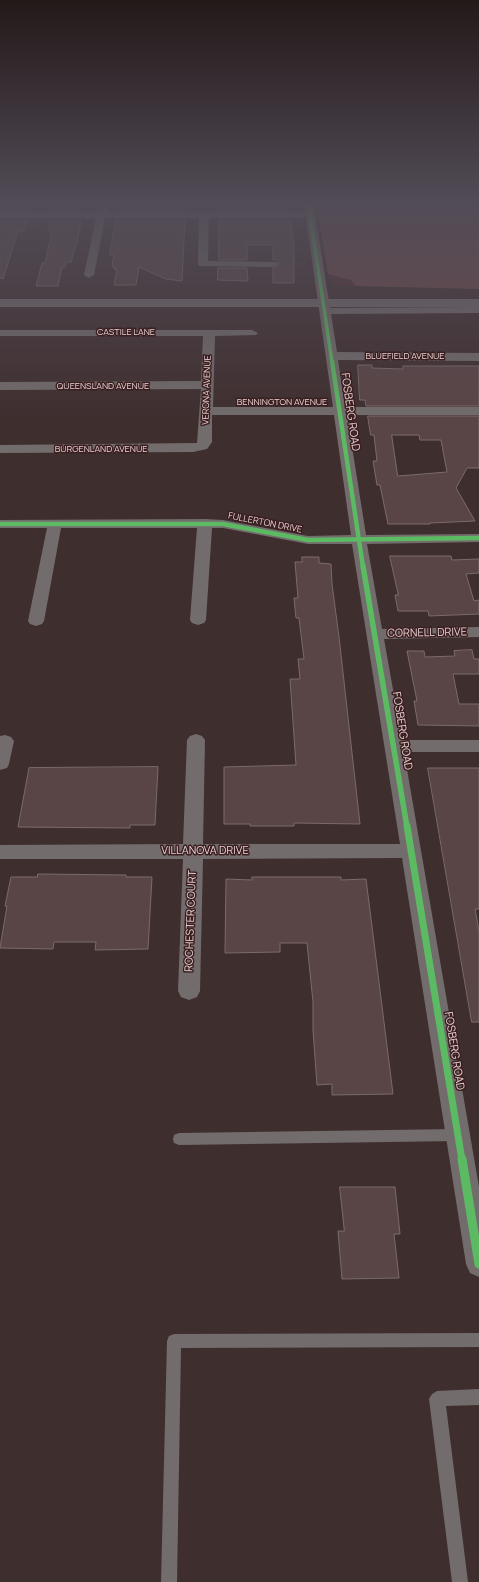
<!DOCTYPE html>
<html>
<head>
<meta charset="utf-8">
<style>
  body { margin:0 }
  canvas { display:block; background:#3f2e2e }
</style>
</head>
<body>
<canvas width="479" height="1582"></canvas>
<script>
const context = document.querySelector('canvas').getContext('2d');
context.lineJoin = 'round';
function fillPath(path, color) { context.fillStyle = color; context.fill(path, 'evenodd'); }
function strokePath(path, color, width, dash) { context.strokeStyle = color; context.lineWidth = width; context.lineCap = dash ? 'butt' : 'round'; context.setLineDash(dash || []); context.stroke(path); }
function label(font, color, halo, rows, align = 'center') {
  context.font = font + ' Manrope,sans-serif'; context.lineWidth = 3; context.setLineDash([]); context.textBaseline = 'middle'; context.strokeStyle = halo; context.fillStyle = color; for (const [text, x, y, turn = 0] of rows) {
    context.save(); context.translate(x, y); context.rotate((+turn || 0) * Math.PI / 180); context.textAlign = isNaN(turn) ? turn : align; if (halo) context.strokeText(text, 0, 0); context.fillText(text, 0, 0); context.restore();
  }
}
fillPath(new Path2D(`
  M328,274L352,280L351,281L356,286L332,285Z`), '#502d2e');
fillPath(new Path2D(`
  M316,201H479V289L356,286L351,280L328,274Z`), '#6f4748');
const building = new Path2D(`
  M0,201H33L30,210H0Z
  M84,201L81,210H53L55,202Z
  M120,201H185V210H118Z
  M219,201H288L289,210H219Z
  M0,220H28L24,231H18L3,279L0,278Z
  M51,220H79L78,223L81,222L77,242L71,262H66L65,267H62L58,286H36L42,263H45L52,231H48Z
  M116,220H185L182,281L166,279L139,267L136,285H114L117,270H115V267H112L114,255H110Z
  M219,220H290L294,244V283H273V268L278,267L279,263L277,260H273V245H247V260H219Z
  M218,268H247L248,281L218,280Z
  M358,365H372V368L403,369V366H479V406H366L365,400H360Z
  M368,416H479V468H467L456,488L475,521L430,523V524H388L380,485H377L373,461H377L374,435H371ZM392,435H419L420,440H441L447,472L398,476Z
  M390,556H451L452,560L479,559V573L466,574L474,601L479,600V614L429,616L428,611H398L395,595H398Z
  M302,557H319V563L331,564L332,584L339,637L360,824L294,823V826H250V824H224V767L296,765L290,679H300L298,659H304L299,618H296L294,598H298L295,562H302Z
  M472,650L474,659H479V674H453L459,704H479V726L418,725L414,701H417L407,651H424L425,657L455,656L454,651Z
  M158,767L155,825H130V828L18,827L29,768Z
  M428,768H479V909H475L479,931V1022H472Z
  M38,874L126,875V877H152L148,949L95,950L96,942H54L53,949L0,948L7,906H5L11,877H37Z
  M252,877H341V880L366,879L393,1094L332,1095V1084L317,1085L313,1030V1002L307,943H280V952L225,953L226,879L252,880Z
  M340,1187H395L400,1234H394L399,1278L342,1279L338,1231H344Z`);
fillPath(building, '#5a4546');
strokePath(building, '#7a6a6a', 1);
strokePath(new Path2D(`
  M292,264L306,263`), '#6f6565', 1.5, [0.5, 1.5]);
fillPath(new Path2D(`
  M458,1129L463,1131L464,1135L463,1139L458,1141L179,1145L174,1143L173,1139L174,1135L179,1133Z
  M479,1333V1347L181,1348L177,1582H161L167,1341L169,1336L174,1334Z
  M479,1389V1405L446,1406L468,1582H452L429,1399L432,1394L437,1391Z`), '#736c6c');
fillPath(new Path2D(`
  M99,201H109L107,212H305L303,201H313L330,308L479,307V313L331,314L337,352L479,353V361L338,360L345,407H479V415H347L366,535L479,534V542L367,544L382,629L479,627V637L384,639L402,740H479V752H404L479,1187V1277L470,1273L466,1264L402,858L203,859L200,991L197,997L189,1000L181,997L178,991L183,859H0V845L183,844L187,740L190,736L196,734L202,736L205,740L203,844H400L352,544H308L223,528H212L206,620L204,623L198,625L192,623L190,620L197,528H61L44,621L42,624L36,626L30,624L28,621L47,528H0V520L205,519L223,520L308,536L351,535L334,415H212V442L207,449L193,452L0,453V445L197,443L201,389L0,390V382L201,381L203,336H0V330H252L258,333L256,335L215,336L213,407H333L306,218H209L208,261L277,262L278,264L277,266L273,267L199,266L198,264L199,218H105L94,275L89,278L84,275L96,218H0V212H97Z
  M5,735L11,737L14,741L9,764L7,768L0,770V736Z`), '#736c6c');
fillPath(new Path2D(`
  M0,299H479V307H0Z`), '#736c6c');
strokePath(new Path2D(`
  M308,201L332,362`), '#5cba63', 3.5);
strokePath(new Path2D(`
  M332,361L363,567
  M0,524H223L308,540L479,538`), '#5cba63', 4.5);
strokePath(new Path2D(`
  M363,566L407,827`), '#5cba63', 5.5);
strokePath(new Path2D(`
  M407,826L462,1160`), '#5cba63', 7);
strokePath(new Path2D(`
  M462,1159L479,1264`), '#5cba63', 9);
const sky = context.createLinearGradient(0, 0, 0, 422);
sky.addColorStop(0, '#231919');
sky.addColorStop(0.48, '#524c57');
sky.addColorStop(1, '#524c5700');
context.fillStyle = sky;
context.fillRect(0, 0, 479, 422);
label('9px', '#e7d2d2', '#3b1e1f', [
  ["CASTILE LANE",126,332],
  ["BLUEFIELD AVENUE",405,356],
  ["QUEENSLAND AVENUE",103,386],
  ["VERONA AVENUE",207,390,-88],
  ["BENNINGTON AVENUE",282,402],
  ["BURGENLAND AVENUE",101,449],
  ["FULLERTON DRIVE",265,523,11]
]);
label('11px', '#e7d2d2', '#3b1e1f', [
  ["FOSBERG ROAD",350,412,82],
  ["CORNELL DRIVE",427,633,-1],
  ["FOSBERG ROAD",402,731,81],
  ["VILLANOVA DRIVE",205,851],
  ["ROCHESTER COURT",191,921,-88],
  ["FOSBERG ROAD",454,1051,81]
]);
</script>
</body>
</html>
